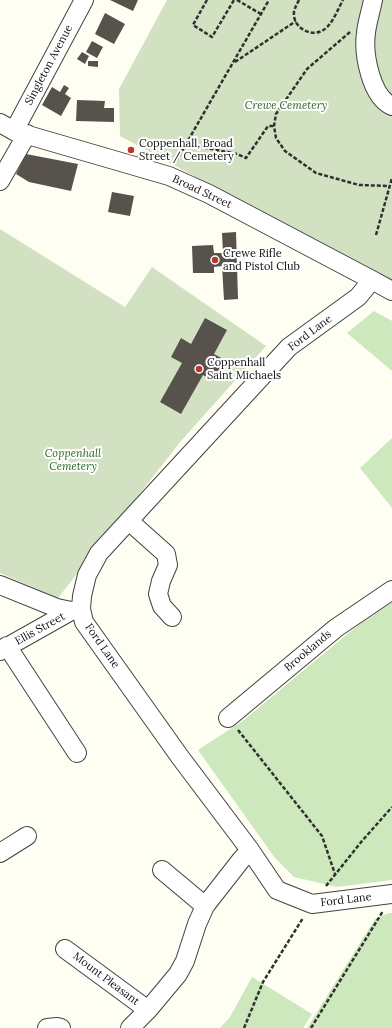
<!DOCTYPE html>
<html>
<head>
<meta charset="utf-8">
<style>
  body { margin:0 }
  canvas { display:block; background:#fefef2 }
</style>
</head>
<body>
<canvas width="392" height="1028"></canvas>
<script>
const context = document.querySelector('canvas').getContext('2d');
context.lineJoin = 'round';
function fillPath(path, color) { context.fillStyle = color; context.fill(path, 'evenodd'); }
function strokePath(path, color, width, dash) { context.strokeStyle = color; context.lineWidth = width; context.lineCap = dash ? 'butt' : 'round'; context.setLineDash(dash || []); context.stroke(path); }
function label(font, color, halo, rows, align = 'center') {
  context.font = font + ' Lora,serif'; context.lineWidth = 4; context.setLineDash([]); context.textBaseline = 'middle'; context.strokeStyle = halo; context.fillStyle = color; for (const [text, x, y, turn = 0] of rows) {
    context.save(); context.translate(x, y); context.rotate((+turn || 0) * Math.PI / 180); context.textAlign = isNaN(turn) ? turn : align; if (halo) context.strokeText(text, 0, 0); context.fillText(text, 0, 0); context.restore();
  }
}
fillPath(new Path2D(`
  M374,311L392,321V371L347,333Z
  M392,438V508L360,468Z
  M392,597V880L337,887L294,877L275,858L198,750L244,720Z
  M389,913H392V1028H307L375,919Z
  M252,977L312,1014L303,1028H220L230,1017Z`), '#cde8bc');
fillPath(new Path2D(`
  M167,0H392V283L120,136L119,89Z
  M0,229L125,307L152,267L266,346L181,441L58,598L0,573Z`), '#d3e1c3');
fillPath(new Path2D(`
  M110,0H138L133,11Z
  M105,13L125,24L114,44L95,34Z
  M92,41L103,47L97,58L86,52Z
  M82,52L89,56L85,64L77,59Z
  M88,61H98V67L88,66Z
  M64,85L69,88L65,94L71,98L61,116L42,105L52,87L60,92Z
  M77,100L105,101L104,108H114V122L76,121Z
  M26,154L78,164L71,191L29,182L16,174Z
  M112,192L134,196L130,216L108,212Z
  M236,232L238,299L224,300L222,266L214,267V273H193L192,246L213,245L214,253H223L222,233Z
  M205,318L227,330L214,354L225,360L214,381L203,375L181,414L160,402L182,363L171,357L181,338L191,344Z`), '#58524c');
const minor = new Path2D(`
  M373,0C371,11 367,22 366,33C363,54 371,97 392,106
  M0,123L14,131L169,176L209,194L372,280L392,291
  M14,131L84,0
  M0,181L27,134
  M372,280L358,297L289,347L99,553L87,575L82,596L81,609L84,622L180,757L250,850L277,890L312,904L392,894
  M129,521L166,554L168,565L161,581L158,594L162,606L172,617
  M0,585L57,608L71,611
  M7,646L77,753
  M0,651L71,611L81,609
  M228,718L336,628L392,590
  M0,853L27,836
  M162,870L205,906
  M65,949L148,1010
  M47,1028L57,1027L61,1028
  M130,1028L148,1010L178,974L185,961L197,924L205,906L241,860L250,850`);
strokePath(minor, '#424242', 20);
strokePath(new Path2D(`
  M207,0L193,25L212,37L234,0
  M237,0L261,14
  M299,0C297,4 295,7 294,12C292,29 315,40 327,27C333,22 339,7 343,0
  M350,32L307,69L276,114L274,126L276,138L285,151L316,173L359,185L390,186
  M235,62L296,21
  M186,144L237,154L246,158L268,126H274
  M176,161L186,144L269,0
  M376,235L392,178
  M238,730L322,836L335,874
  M326,886L362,841L392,807
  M244,1028L263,982L303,918
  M311,1028L383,911`), '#313131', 2.5, [4, 2]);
strokePath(minor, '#fff', 18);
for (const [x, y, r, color] of [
  [131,150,4,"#bb372b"],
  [215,260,4,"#bb372b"],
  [199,369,4,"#bb372b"]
]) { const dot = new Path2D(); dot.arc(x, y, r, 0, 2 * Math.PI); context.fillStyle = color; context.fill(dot); strokePath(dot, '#fff', 1.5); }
label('11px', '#0f0f0f', '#fff', [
  ["Singleton Avenue",49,65,-62],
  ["Broad Street",202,192,25],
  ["Ford Lane",310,333,-37],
  ["Ellis Street",40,629,-29],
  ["Ford Lane",102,646,55],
  ["Brooklands",308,651,-40],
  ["Ford Lane",346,900,-7],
  ["Mount Pleasant",106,979,37]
]);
label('italic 11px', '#266621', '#fff', [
  ["Crewe Cemetery",286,106],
  ["Coppenhall",73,454],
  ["Cemetery",73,467]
]);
label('11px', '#0f0f0f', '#fff', [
  ["Coppenhall, Broad",139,144],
  ["Street / Cemetery",139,157],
  ["Crewe Rifle",223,254],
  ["and Pistol Club",223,267],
  ["Coppenhall",207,363],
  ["Saint Michaels",207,376]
], 'left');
</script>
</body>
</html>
